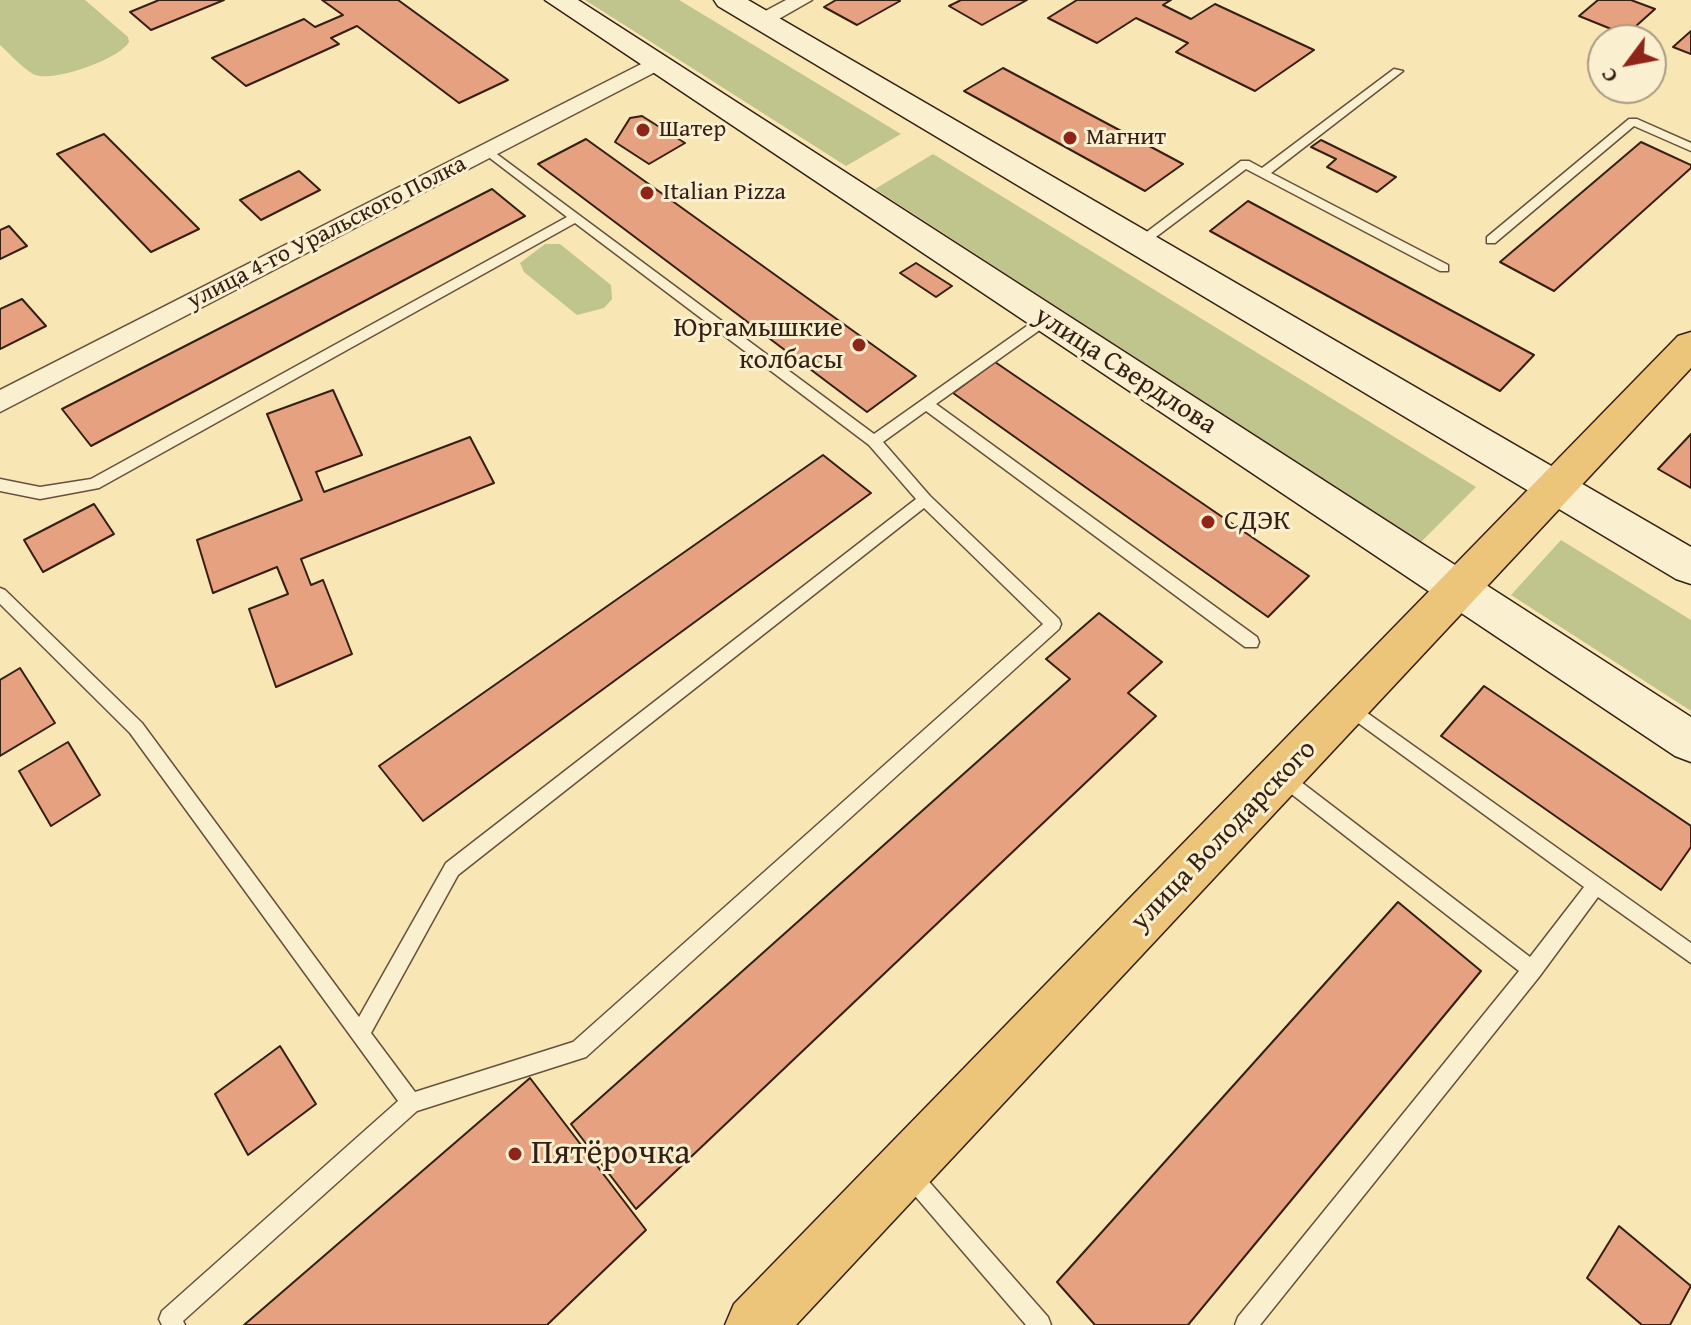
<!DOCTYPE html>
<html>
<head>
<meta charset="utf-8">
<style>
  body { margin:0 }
  #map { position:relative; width:1691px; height:1325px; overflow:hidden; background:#f8e7b5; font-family:"Gentium Book Plus",serif }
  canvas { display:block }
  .north { position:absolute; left:1587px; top:24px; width:80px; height:80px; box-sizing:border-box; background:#faefcf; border:2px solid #ab9b84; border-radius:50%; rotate:238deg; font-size:22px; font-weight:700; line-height:32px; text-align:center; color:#351e13 }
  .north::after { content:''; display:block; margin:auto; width:28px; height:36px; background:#8f2418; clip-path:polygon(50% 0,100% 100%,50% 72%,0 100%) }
</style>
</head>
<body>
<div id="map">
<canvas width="1691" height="1325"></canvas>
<div class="north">С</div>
</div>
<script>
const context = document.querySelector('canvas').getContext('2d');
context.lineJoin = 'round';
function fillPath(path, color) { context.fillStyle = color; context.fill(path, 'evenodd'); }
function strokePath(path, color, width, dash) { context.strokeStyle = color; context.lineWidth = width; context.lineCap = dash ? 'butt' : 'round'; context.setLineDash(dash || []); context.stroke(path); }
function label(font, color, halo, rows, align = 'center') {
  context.font = font + ' "Gentium Book Plus",serif'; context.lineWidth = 6; context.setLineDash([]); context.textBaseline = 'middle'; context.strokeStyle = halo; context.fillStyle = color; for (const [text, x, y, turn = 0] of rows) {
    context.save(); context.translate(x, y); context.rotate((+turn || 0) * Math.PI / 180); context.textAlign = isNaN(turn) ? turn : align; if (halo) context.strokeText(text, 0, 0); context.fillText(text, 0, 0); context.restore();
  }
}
fillPath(new Path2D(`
  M0,0H85L128,37L129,42C120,59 50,84 33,74C21,67 10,54 0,45Z
  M585,0H679L901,134L846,166Z
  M933,154L1476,487L1421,542L875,189Z
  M545,244H560L611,285L612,299L604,308L577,315L524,272L520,263Z
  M1561,540L1691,620V711L1511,595Z`), '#bfc58c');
const building = new Path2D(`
  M159,0H224L151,30L130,12Z
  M322,0H398L508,80L459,103L357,26L331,38L339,44L246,86L212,58L304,19L315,27L343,15Z
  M836,0H898L900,1L857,25L824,7Z
  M961,0H1027L982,25L949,6Z
  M1077,0H1171L1163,5L1191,19L1215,4L1314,50L1255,91L1176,52L1188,43L1136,18L1097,43L1048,18Z
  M1598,0H1631L1655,9L1626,35L1579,16Z
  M1691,31V54L1673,47Z
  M1003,68L1183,164L1145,191L964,91Z
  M642,116L685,143L649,164L615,142L630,118Z
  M104,134L199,229L151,252L57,154Z
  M586,139L916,376L867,412L538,164Z
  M1321,140L1396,177L1377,192L1327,167L1336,159L1311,147Z
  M1641,142L1691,165V168L1554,291L1500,262Z
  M299,171L320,190L261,220L240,200Z
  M492,189L525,216L91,446L62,409Z
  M1248,201L1534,355L1500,391L1210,231Z
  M9,226L27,246L0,259V230Z
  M916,263L952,286L936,297L900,273Z
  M22,299L46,326L0,349V309Z
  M995,362L1309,576L1268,617L953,393Z
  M333,390L362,455L316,472L324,492L470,437L494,483L301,559L311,585L323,580L352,654L276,687L249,609L288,594L277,567L213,593L197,540L302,500L267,414Z
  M1691,434V488L1658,469Z
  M823,455L871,493L423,821L379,766Z
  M94,504L114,534L43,572L24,540Z
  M1099,613L1162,662L1128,693L1156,716L636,1209L571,1124L1070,679L1046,659Z
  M20,668L55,723L0,756V680Z
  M1484,686L1691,826V847L1661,890L1441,736Z
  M68,742L100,795L51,826L19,771Z
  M1398,902L1481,971L1188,1325H1095L1057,1282Z
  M280,1046L316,1104L248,1155L215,1094Z
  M530,1078L646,1230L547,1325H244Z
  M1619,1226L1691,1286L1670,1325H1642L1587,1278Z`);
fillPath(building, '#e6a180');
strokePath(building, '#351e13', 2);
const service = new Path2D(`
  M1394,69L1403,71L1271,173L1448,265V271H1440L1246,169L1144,246H1136V240L1241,161H1249L1262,168Z
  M1629,119H1637L1691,143V151L1634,126L1495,243H1487V237Z
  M486,146L874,434L1041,316H1051V322L936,404L1257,637L1259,642L1257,647H1245L926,411L883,442L930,496L1059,619L1061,624L1059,629L586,1057L417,1111L183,1321L185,1325H162L159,1319L162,1311L398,1101L130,733L0,604V588L5,590L142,723L359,1017L446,863L916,499L869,445L575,223L99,488L40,499L0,491V479L40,487L91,479L567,217L482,152V148ZM924,508L1043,624L573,1042L415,1092L371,1033L458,875Z
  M1349,700L1691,943V963L1598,897L1539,977L1260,1325H1235L1238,1317L1519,971L1276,782L1273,777L1276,772L1282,769L1288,772L1530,957L1584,887L1343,712L1341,707L1343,702Z
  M910,1165L917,1168L1048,1317L1051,1325H1026L903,1182L900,1175L903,1168Z`);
const minor = new Path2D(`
  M786,0H812L770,24H756L753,20L756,16Z
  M655,57L666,63L663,68L0,412V390Z`);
const secondary = new Path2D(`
  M545,0H578L1691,717V762L1675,756Z
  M714,0H748L1691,547V584L1676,579L718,6Z`);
const primary = new Path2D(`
  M1691,332V368L796,1325H725L734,1304L1678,336Z`);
strokePath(service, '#66503c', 3);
strokePath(minor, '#66503c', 3);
strokePath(secondary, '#351e13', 3);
strokePath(primary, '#351e13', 3);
fillPath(service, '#faefcf');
fillPath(minor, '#faefcf');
fillPath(secondary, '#faefcf');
fillPath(primary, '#ecc47a');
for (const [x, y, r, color] of [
  [643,130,8,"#8f2418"],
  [1070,138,8,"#8f2418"],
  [647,193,8,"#8f2418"],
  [859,345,8,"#8f2418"],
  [1208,522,8,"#8f2418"],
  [515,1154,8,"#8f2418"]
]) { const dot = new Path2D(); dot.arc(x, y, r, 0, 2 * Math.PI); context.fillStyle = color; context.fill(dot); strokePath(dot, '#faefcf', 3); }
label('24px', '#351e13', '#faefcf', [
  ["Шатер",659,130],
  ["Магнит",1086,138],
  ["Italian Pizza",663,193]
], 'left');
label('24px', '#351e13', '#faefcf', [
  ["улица 4-го Уральского Полка",327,233,-27]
]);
label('28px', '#351e13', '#faefcf', [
  ["Юргамышкие",843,329],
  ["колбасы",843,361],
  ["СДЭК",1224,522,"left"]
], 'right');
label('28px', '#351e13', '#faefcf', [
  ["улица Свердлова",1125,371,33],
  ["улица Володарского",1224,836,-46]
]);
label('34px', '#351e13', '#faefcf', [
  ["Пятёрочка",531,1154]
], 'left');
</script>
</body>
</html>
